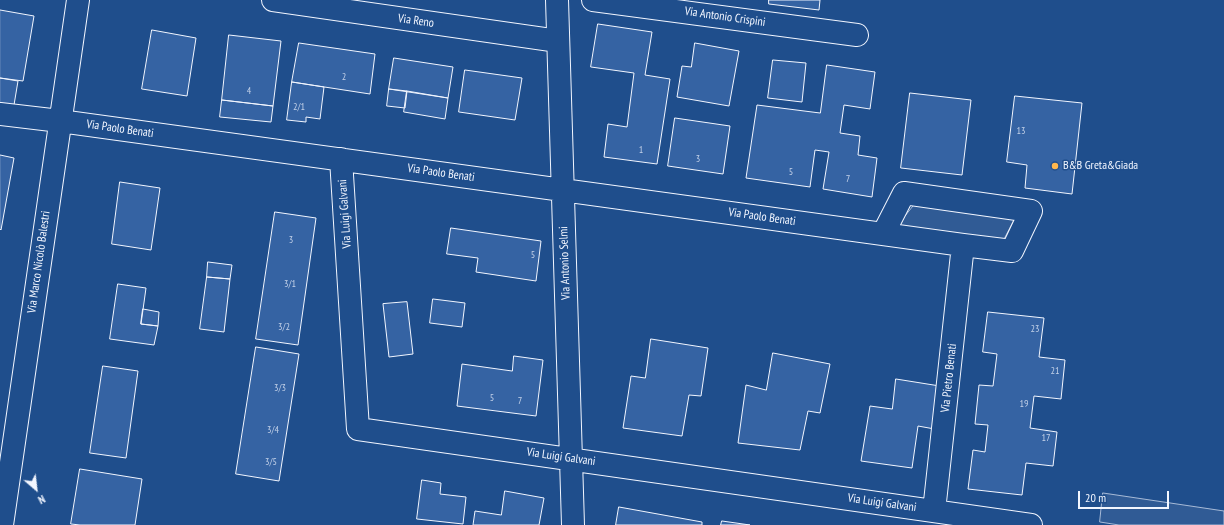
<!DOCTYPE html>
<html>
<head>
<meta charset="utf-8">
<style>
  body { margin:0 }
  #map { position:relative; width:1224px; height:525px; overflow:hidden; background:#1f4e8c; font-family:"PT Sans Narrow",sans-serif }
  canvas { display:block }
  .north { position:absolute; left:16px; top:469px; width:40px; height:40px; -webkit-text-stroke:3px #1f4e8c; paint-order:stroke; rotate:152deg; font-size:11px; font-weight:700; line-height:16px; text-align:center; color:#f2f6ff }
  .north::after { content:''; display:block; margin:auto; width:14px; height:18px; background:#f2f6ff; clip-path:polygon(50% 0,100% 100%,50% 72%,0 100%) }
  .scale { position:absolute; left:1078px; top:491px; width:91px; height:18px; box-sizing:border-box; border:2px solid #f2f6ff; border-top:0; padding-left:5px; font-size:12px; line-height:14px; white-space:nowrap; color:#f2f6ff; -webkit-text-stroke:3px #1f4e8c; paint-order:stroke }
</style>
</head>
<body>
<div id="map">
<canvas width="1224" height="525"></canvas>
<div class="north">N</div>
<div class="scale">20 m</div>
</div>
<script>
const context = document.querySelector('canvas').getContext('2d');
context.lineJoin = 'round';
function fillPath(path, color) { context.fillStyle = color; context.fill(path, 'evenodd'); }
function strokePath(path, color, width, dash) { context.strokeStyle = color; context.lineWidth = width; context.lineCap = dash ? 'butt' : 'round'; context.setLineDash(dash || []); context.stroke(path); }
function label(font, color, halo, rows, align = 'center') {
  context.font = font + ' "PT Sans Narrow",sans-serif'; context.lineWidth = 3; context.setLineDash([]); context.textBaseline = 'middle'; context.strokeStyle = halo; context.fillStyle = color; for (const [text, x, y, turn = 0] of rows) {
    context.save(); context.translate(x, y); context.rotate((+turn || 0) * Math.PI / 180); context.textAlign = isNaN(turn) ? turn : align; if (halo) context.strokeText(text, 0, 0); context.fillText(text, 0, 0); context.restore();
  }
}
const parking = new Path2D(`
  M915,204L1015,218L1002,243L895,229Z
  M1103,493L1224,511V525H1119L1100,522Z`);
fillPath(parking, '#305b95');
strokePath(parking, '#a8bbd7', 1);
const building = new Path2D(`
  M769,0H820L819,10L769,4Z
  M0,10L34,16L23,81L0,78Z
  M598,24L652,32L645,75L670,79L657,164L604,157L608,124L627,127L634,73L591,67Z
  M152,30L196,38L187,96L142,89Z
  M229,35L281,41L273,106L222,100Z
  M299,43L375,54L370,94L292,82Z
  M695,43L739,51L729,106L677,97L682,66L691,67Z
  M394,58L453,67L448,98L389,89Z
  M773,60L806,63L802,102L768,98Z
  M827,65L875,72L870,109L844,105L840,133L860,136L858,155L877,158L872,197L823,189L829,152L815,150L810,187L746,178L757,105L820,113Z
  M465,70L522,78L515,120L459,112Z
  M0,78L18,81L14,105L0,103Z
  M292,82L324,87L320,119L306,117V122L287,120Z
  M389,89L407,91L405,108L387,106Z
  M407,91L448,98L445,119L404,112Z
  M910,93L971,100L962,175L901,168Z
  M1015,96L1082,103L1072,194L1025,188L1027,165L1007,162Z
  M222,100L273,106L271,122L220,117Z
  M675,118L730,126L723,174L668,166Z
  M0,155L14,158L1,230L0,229Z
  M120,182L160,188L151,250L112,244Z
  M275,212L316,218L298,345L256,339Z
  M451,228L541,241L536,281L476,272L478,258L447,254Z
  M208,262L232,265L230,279L207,277Z
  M207,277L230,279L224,332L200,329Z
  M118,284L146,288L141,324L158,326L154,345L110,339Z
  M433,299L465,303L462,327L430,323Z
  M407,302L413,354L389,357L383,304Z
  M143,309L159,312L158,326L141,324Z
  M988,312L1044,318L1039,357L1065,360L1061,399L1034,396L1030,428L1057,432L1053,466L1026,463L1022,495L968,489L973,450L985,452L988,425L975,424L979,385L993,386L997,354L983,352Z
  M651,339L708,348L701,396L689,395L682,436L623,428L631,376L645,378Z
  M256,347L299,354L279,481L236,474Z
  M773,353L830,364L820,413L808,411L800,450L738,443L746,385L766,390Z
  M514,356L543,360L536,416L457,406L462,364L512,371Z
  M103,366L138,371L126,458L90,453Z
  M896,379L946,387L940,430L918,426L912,468L861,461L870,406L892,409Z
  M80,469L142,479L135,525H80L71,524Z
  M422,480L441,483L440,494L466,497L463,524L417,519Z
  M505,491L544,498L539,525H473L475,511L501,515Z
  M619,507L702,522V525H616Z
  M722,521L750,525H721Z`);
fillPath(building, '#3563a3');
strokePath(building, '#f2f6ff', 1);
const minor = new Path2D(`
  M273,0L558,41
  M557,0L573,525
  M593,0L857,35
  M0,114L60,121L963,245L1012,251L1031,211L904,193L883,234
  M341,159L358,429L1031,525
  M934,511L963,245
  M2,525L78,0`);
strokePath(minor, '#f2f6ff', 24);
strokePath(minor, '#1f4e8c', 22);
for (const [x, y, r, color] of [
  [1055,166,4,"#ffb74d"]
]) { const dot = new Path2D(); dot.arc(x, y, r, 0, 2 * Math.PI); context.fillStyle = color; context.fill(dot); strokePath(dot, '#1f4e8c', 1.5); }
label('10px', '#c3d1e8', null, [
  ["2",344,77],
  ["4",249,91],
  ["2/1",299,107],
  ["13",1021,131],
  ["1",641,150],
  ["3",698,159],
  ["5",791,172],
  ["7",848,179],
  ["3",291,240],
  ["5",533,255],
  ["3/1",290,284],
  ["3/2",284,327],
  ["23",1035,329],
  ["21",1055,371],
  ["3/3",280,388],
  ["5",492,398],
  ["7",520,401],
  ["19",1024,404],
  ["3/4",273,430],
  ["17",1046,438],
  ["3/5",271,462]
]);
label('12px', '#f2f6ff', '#1f4e8c', [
  ["Via Antonio Crispini",725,17,8],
  ["Via Reno",416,21,8],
  ["Via Paolo Benati",120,129,8],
  ["Via Paolo Benati",441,173,8],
  ["Via Luigi Galvani",345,214,-94],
  ["Via Paolo Benati",762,217,8],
  ["Via Marco Nicolò Balestri",39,262,-82],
  ["Via Antonio Selmi",565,263,-92],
  ["Via Pietro Benati",949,378,-84],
  ["Via Luigi Galvani",561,457,8],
  ["Via Luigi Galvani",882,503,8]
]);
label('12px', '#f2f6ff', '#1f4e8c', [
  ["B&B Greta&Giada",1063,166]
], 'left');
</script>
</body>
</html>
